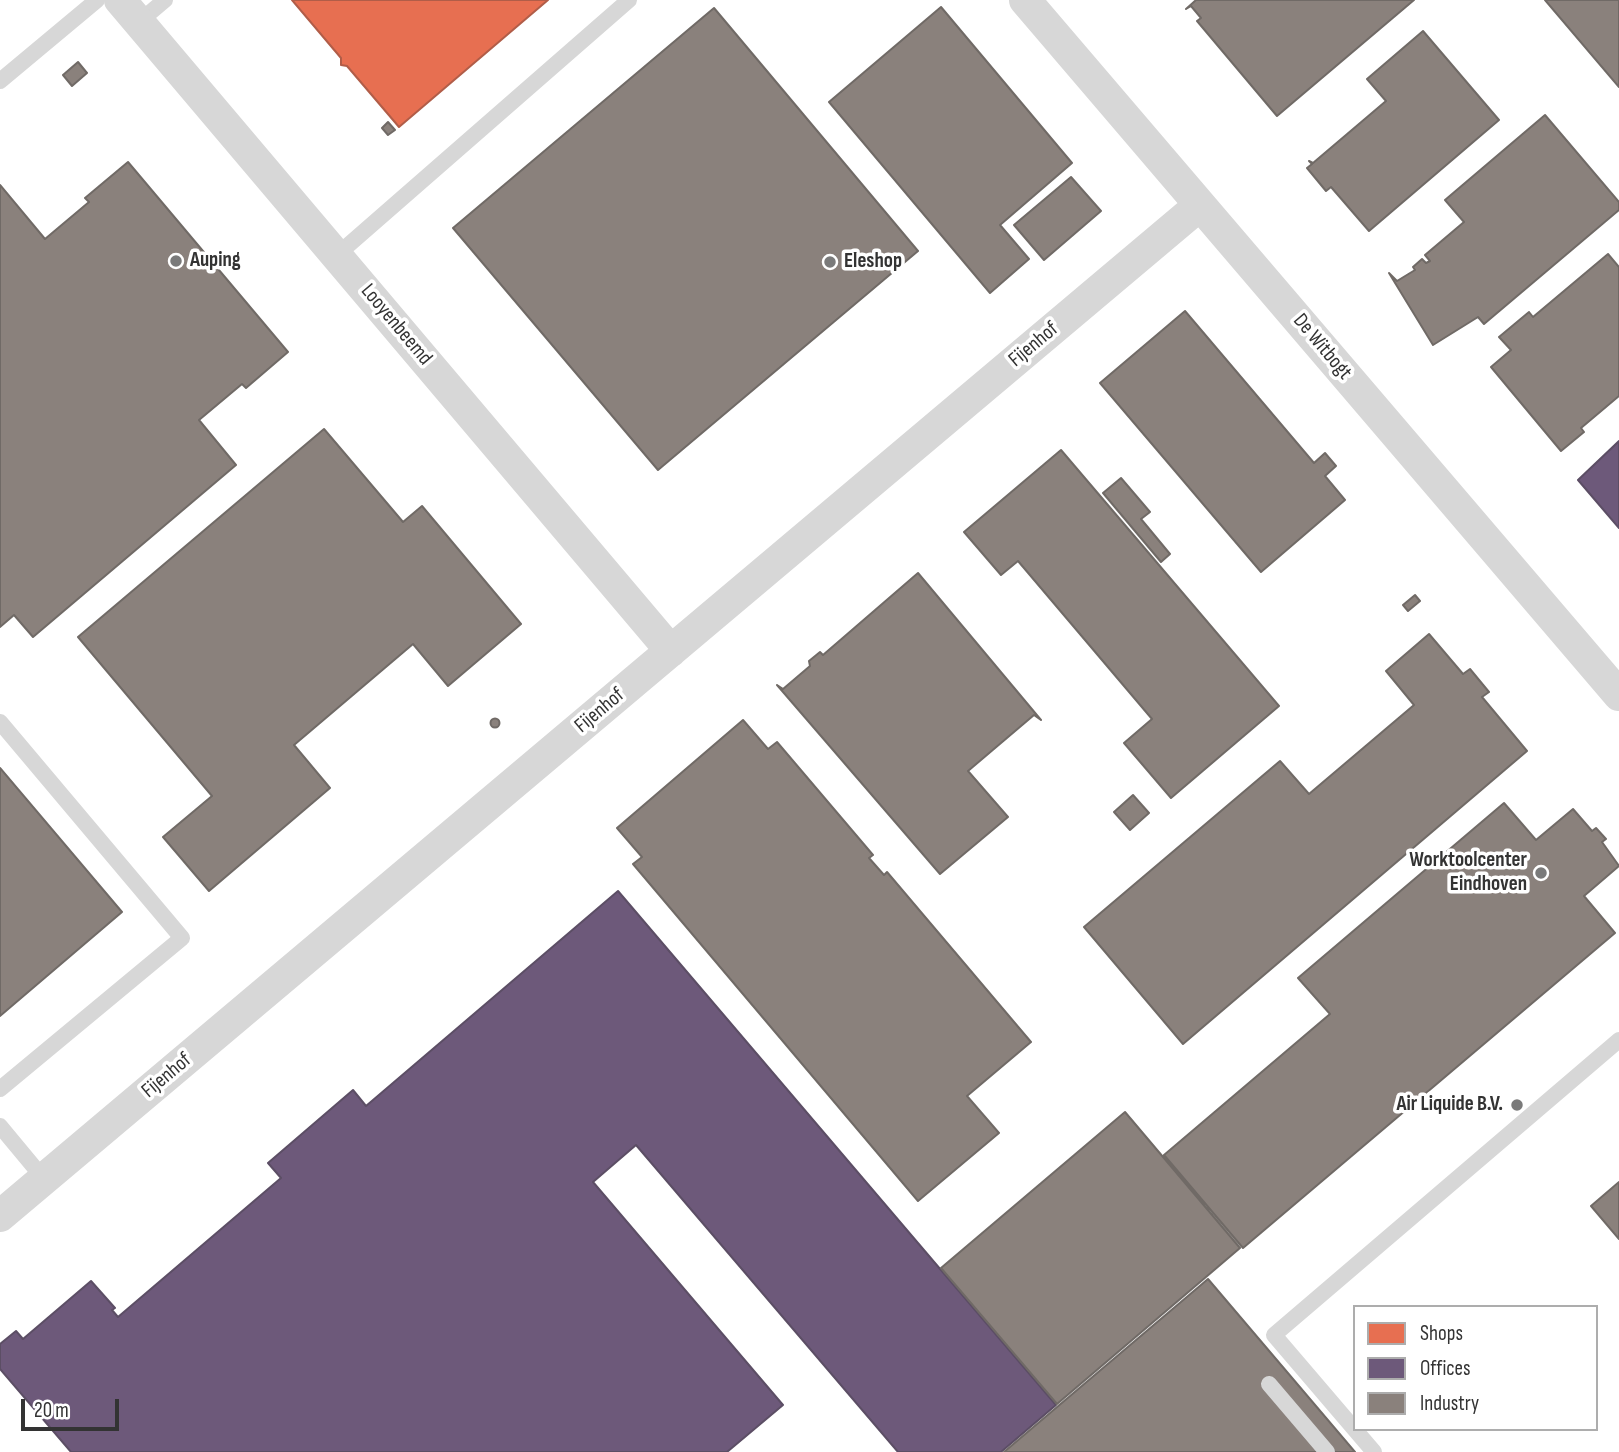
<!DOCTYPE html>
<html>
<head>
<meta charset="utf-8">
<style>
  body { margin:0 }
  #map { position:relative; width:1619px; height:1452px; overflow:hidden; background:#fff; font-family:"Sofia Sans Condensed",sans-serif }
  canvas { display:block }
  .legend { position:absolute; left:1353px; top:1305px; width:245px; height:126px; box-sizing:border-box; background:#fff; border:2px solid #adadad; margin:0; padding:9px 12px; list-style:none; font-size:21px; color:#333 }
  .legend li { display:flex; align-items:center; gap:14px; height:35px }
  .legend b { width:35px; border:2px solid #adadad }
  .scale { position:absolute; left:21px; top:1399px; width:98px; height:32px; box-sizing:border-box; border:4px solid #333; border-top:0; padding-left:9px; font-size:21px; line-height:24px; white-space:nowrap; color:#333; -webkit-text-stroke:5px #fff; paint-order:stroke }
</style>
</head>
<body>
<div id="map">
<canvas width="1619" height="1452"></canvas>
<ul class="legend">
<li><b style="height:19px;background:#e76f51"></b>Shops</li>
<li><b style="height:19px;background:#6d597a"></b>Offices</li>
<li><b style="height:19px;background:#8a817c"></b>Industry</li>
</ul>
<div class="scale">20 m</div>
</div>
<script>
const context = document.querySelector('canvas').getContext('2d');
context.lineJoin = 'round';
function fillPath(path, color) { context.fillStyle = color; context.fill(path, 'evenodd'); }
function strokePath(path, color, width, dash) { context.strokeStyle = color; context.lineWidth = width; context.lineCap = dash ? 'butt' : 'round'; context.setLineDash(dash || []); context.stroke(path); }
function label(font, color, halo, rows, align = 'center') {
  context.font = font + ' "Sofia Sans Condensed",sans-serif'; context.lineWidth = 7; context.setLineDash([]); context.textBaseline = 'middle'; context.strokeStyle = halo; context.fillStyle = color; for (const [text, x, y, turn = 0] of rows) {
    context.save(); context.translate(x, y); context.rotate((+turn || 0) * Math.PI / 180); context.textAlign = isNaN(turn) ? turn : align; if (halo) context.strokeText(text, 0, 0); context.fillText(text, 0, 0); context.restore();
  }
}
const shops = new Path2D(`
  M292,0H548L399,127L347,66L341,65V58Z`);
fillPath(shops, '#e76f51');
strokePath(shops, '#b15d48', 2);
const offices = new Path2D(`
  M1619,441V528L1578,480Z
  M618,891L1056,1405L1001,1452H898L636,1145L593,1182L783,1405L727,1452H71L0,1369V1344L16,1331L23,1339L91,1281L115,1308L112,1310L118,1317L281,1178L268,1163L353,1090L366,1106Z`);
fillPath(offices, '#6d597a');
strokePath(offices, '#5c4e65', 2);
const industry = new Path2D(`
  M1196,0H1414L1277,116L1197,21L1201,18L1191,6L1186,9Z
  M1545,0H1619V87Z
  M941,7L1072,163L1000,225L1029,259L990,293L829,102Z
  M714,8L918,251L658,470L453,228Z
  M1423,31L1499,120L1369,231L1331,187L1326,191L1307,168L1312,164L1309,161L1313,163L1386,101L1367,79Z
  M78,62L87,73L72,86L63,75Z
  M1545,115L1619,202V210L1484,324L1478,317L1433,345L1389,273L1397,281L1415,270L1413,267L1422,259L1426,263L1430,261L1425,255L1464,222L1445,200Z
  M388,122L395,130L388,135L382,128Z
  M128,162L288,352L246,388L242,384L199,420L236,465L33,637L14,615L0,627V185L45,239L89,202L85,198Z
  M1071,177L1101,211L1044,260L1014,225Z
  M1608,254L1619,267V396L1581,428L1584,432L1561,451L1491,367L1511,350L1499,337L1529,312L1533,317Z
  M1185,311L1314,463L1325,453L1336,466L1325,476L1345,500L1261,572L1100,383Z
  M324,429L403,522L422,506L521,624L448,686L413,644L294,745L330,788L209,891L163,837L212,796L78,637Z
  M1061,450L1279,706L1171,798L1124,743L1152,719L1018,561L1001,575L964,532Z
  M1121,478L1150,512L1141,519L1170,554L1161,562L1103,493Z
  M918,573L1041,720L1034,715L968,771L1008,817L940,874L777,685L783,689L810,666L809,661L820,652L823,655Z
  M1415,595L1420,601L1408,611L1403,605Z
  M1429,634L1463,674L1470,669L1489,692L1482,697L1527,751L1183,1044L1084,927L1280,761L1309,794L1414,705L1386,671Z
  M490.5 723a4.5 4.5 0 1 1 9 0a4.5 4.5 0 1 1-9 0Z
  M743,720L768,749L777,742L873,855L869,858L884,875L887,872L1031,1042L967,1096L999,1133L918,1201L633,864L642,857L617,828Z
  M0,768L122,912L0,1016Z
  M1133,795L1149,813L1130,830L1114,812Z
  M1504,803L1536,840L1573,809L1592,831L1596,828L1606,839L1602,842L1619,866L1584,896L1615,933L1243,1248L1164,1155L1330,1014L1298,978Z
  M1125,1112L1240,1248L1057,1404L941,1268Z
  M1619,1182V1239L1591,1206Z
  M1208,1279L1355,1452H1004Z`);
fillPath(industry, '#8a817c');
strokePath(industry, '#706a66', 2);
strokePath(new Path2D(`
  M139,22L165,0
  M0,81L97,0
  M337,255L629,0
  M0,722L182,938L0,1089
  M0,1126L44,1179
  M1269,1384L1327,1452
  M1374,1452L1274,1335L1619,1040`), '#d7d7d7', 16);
strokePath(new Path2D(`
  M120,0L671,651
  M1025,0L1619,695
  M0,1216L1200,205`), '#d7d7d7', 32);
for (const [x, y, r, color] of [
  [176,261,7,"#7a7a7a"],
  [830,262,7,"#7a7a7a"],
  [1541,873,7,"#7a7a7a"],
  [1517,1105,7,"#7a7a7a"]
]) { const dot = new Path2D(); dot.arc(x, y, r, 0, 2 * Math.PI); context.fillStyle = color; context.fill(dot); strokePath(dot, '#fff', 2.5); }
label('bold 21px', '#333', '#fff', [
  ["Auping",190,261],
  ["Eleshop",844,262],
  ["Worktoolcenter",1527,861,"right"],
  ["Eindhoven",1527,885,"right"],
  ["Air Liquide B.V.",1503,1105,"right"]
], 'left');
label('21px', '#333', '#fff', [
  ["Looyenbeemd",396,325,50],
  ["Fijenhof",1034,345,-40],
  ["De Witbogt",1322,347,50],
  ["Fijenhof",600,711,-40],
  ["Fijenhof",167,1076,-40]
]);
</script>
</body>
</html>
